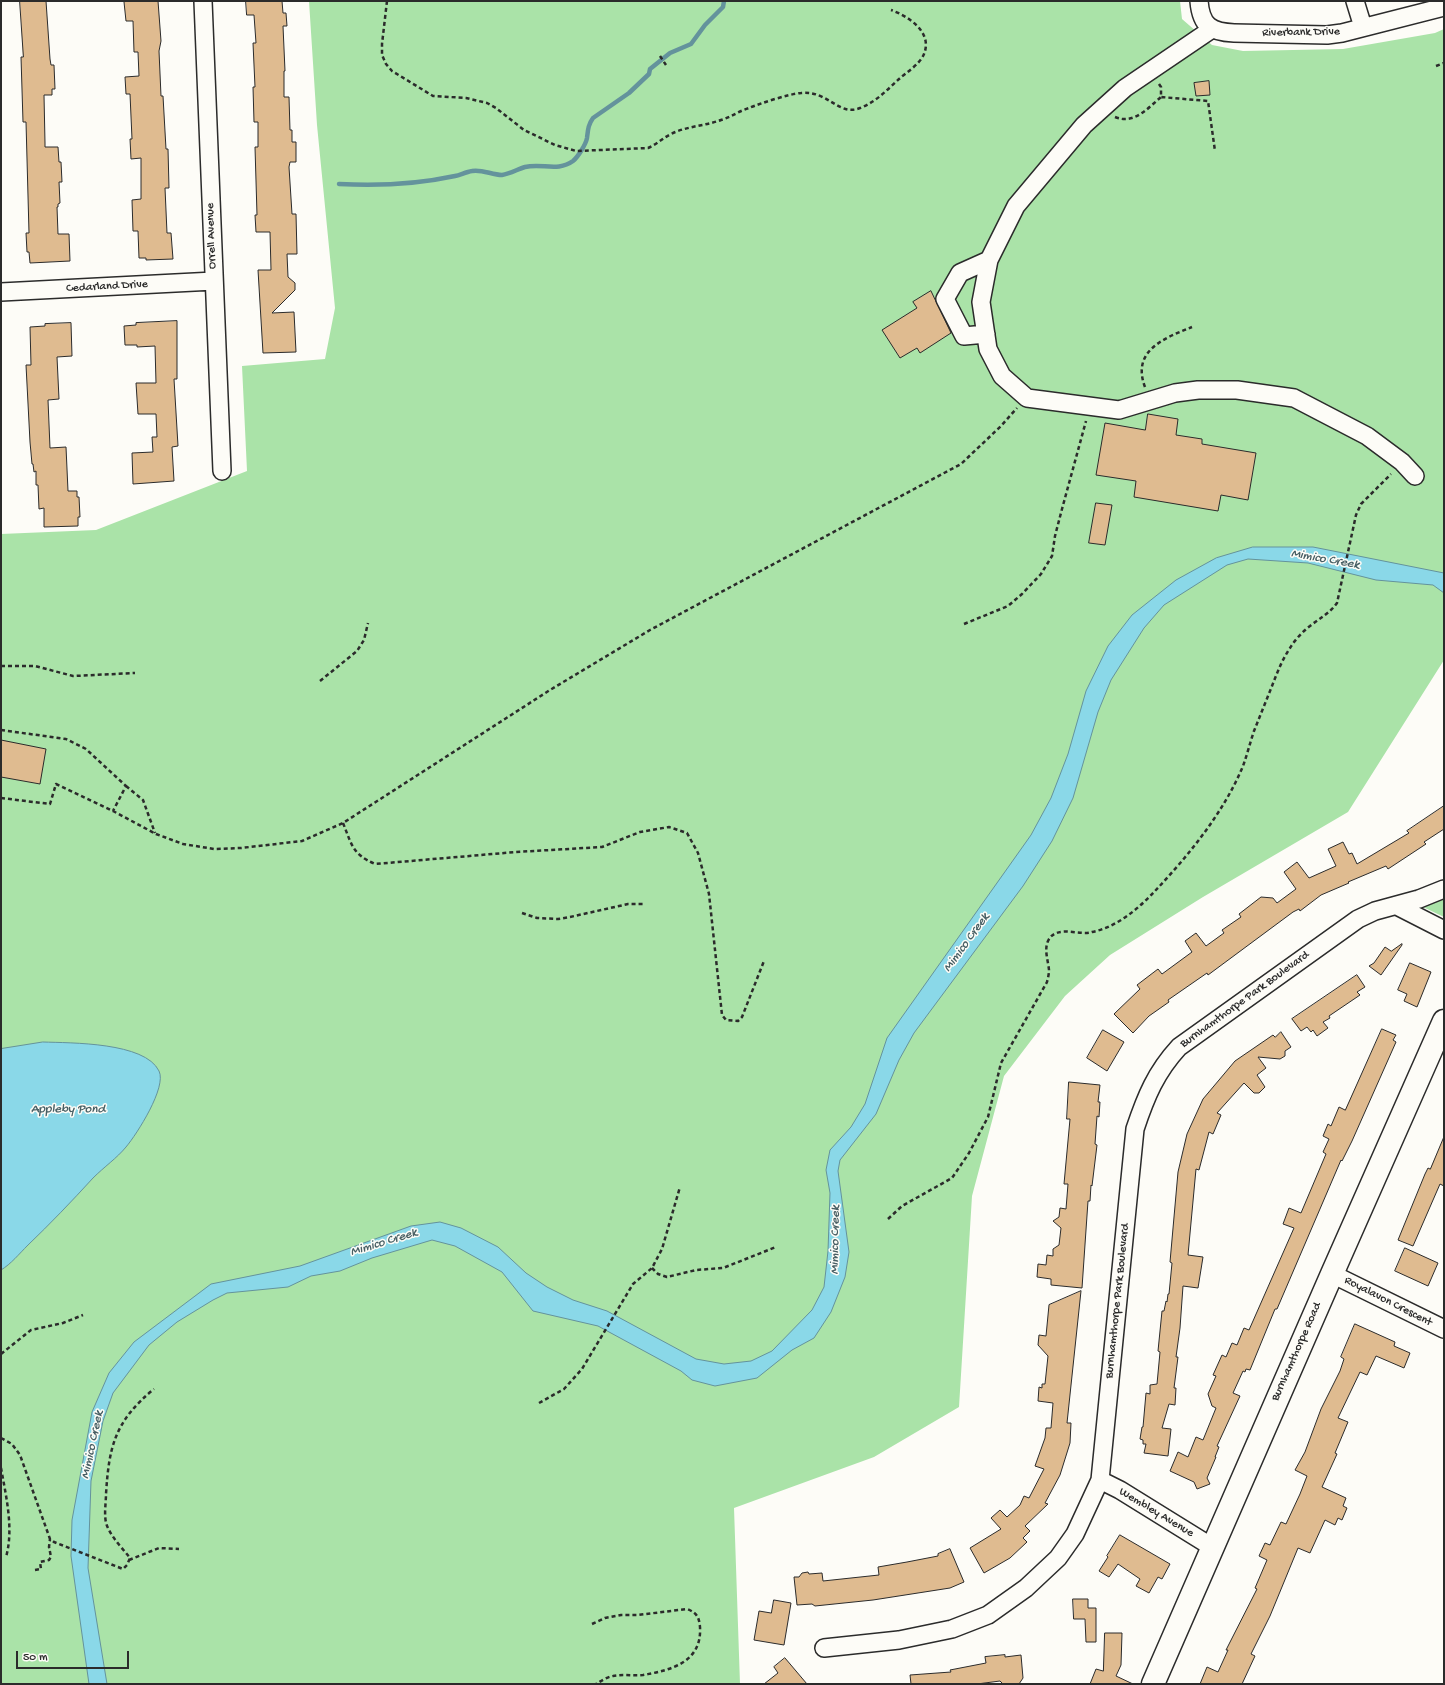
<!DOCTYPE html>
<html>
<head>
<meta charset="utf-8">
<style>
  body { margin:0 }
  #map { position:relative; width:1445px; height:1685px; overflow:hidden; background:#fdfcf7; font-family:"Gochi Hand",sans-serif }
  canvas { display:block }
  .frame { position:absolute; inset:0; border:2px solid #2b2b2b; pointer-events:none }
  .scale { position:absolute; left:16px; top:1651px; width:113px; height:18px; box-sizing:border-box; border:2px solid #2b2b2b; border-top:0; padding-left:5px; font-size:12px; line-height:14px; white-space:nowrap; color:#2b2b2b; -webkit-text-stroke:3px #fdfcf7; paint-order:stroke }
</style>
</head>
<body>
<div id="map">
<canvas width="1445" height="1685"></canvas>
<div class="frame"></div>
<div class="scale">50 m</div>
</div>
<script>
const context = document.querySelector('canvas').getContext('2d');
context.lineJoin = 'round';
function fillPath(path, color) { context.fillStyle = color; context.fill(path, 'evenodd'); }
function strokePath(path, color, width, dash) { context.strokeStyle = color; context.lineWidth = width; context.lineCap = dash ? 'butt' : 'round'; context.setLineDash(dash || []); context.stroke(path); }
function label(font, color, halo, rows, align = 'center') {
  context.font = font + ' "Gochi Hand",sans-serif'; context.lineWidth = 3; context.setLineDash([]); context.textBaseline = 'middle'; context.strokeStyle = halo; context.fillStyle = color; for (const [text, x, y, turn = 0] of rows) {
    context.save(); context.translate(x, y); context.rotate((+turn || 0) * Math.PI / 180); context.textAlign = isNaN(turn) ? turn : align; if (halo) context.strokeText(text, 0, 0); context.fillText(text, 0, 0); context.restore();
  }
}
fillPath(new Path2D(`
  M309,1H1180L1182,19L1212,45L1243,51L1343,49L1435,33L1444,29V660L1348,812L1203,897L1110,955L1065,996L1004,1076L972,1196L959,1407L874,1457L734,1508L740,1684H1V534L96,530L247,471L242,366L325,359L335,308L317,125Z
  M1444,891V917L1423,907L1425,897Z`), '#aae3a8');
const water = new Path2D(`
  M1253,547H1313L1444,573V593L1433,585L1376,580L1308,563L1248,559L1227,565L1164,605L1144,628L1111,680L1098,712L1073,798L1052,841L1023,886L914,1033L899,1060L876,1114L840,1160L838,1171L849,1252L845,1277L831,1312L814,1338L792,1350L757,1378L715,1386L692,1380L681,1371L598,1326L533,1311L502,1272L455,1246L432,1240L372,1258L340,1271L311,1276L288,1287L227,1293L213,1300L177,1322L149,1345L113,1393L103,1421L91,1481L88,1568L107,1684H89L71,1556L72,1520L92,1412L109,1373L134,1342L211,1284L300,1266L411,1226L440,1222L461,1228L498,1247L526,1273L547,1287L573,1300L607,1311L696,1359L724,1364L751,1361L772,1351L812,1310L824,1287L828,1251L830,1193L826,1170L830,1150L851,1127L865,1104L887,1038L1031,835L1051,798L1068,754L1086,691L1108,646L1132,615L1176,580L1216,558Z
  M43,1042C71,1043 145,1042 159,1071C167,1087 137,1134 126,1147C117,1158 104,1167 93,1178C72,1201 50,1224 28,1245C19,1254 11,1264 1,1270V1049Z`);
fillPath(water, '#8ad8e8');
strokePath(water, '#64939c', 1);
strokePath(new Path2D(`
  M339,184C376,186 418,184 455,176C460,175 466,172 472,171C482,169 492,175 502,175C510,174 518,169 525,167C542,163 558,172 573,161C578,157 586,144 587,138C588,130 588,125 593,118L629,93L649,74L650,69L670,53L691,44L705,25L723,7L724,1`), '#64939c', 4.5);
const building = new Path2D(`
  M20,1H46L50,59L51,65H54L55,89H52V95H44L45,143V147H58L59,162H61L62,182H59L60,203L58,204V207H57L58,234H69L70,261L30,263L29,252H27L26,233H29L26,122H23L21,57H23Z
  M135,1H158L161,41L159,51L161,96H163L166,149H168L169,188H165L167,233H171L173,259L146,260V258H139L138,231H133L132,200L141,199V158L131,159L130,139H132L130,94H126L125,77L139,76L138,52H134L133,21H126L124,2Z
  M246,1H282L283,13H286L287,26H283L285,71H284V97H289L290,130H292V142H296V162H290L289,167L292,214H296L297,254H287L288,277L295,283V290L272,313L294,312L296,352L263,353L258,270H271L270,232H256L255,215H257L255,147H258V122H254L253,87H255L253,43H256L254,15H247Z
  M1209,81L1210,95L1196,96L1194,83Z
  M931,291L951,333L920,353L917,348L900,358L882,330L917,308L913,302Z
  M177,321V379H174L178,446L172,447L174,481L133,484L132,453L153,452L152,437H157L156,414H138L136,383H156L155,346L137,347V345H125L124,326L136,325V323Z
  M71,323L72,356L57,357L59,399L48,400L50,448L66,447L68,491H77V497H79L80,517H78V526L44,527V508L39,509L38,485H36V471L34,472L33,464H32L30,442L26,365H31L30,327L45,326V324Z
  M1148,414L1178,419L1176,435L1202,439V444L1256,453L1248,500L1221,495L1218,511L1134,497L1136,481L1096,475L1105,423L1145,430Z
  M1096,503L1112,505L1105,545L1089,543Z
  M1,740L46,749L40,784L1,777Z
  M1444,806V829L1424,842L1426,844L1388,869L1386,866L1348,882L1349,883L1321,895L1300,911L1299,909L1293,912L1208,975L1207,973L1168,1000L1169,1002L1149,1016L1133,1033L1114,1014L1140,989L1137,985L1158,969L1162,974L1192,952L1185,941L1196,933L1206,946L1224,933L1222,930L1241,917L1239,914L1261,897L1273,898L1277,903L1296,889L1284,872L1297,862L1309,878L1336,866L1328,849L1343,842L1349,854L1352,853L1357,864L1409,833L1407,831Z
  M1402,944V945L1381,975L1369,966L1374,963L1385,947L1391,951Z
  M1410,963L1431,972L1417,1007L1404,1001L1407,994L1398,990Z
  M1357,975L1365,987L1357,992L1360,995L1329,1016L1330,1018L1323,1022L1328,1028L1317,1036L1313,1030L1311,1032L1307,1027L1301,1031L1292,1019Z
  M1382,1029L1396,1035L1393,1040L1396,1042L1352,1141L1342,1161L1341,1160L1277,1309H1275L1250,1370L1246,1369L1245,1372L1243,1371L1233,1393L1240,1396L1217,1446L1219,1447L1215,1457H1216L1207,1478L1210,1484L1197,1489L1194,1482L1170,1471L1178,1452L1188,1457L1196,1437L1203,1440L1216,1408L1212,1406L1208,1394L1216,1376L1213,1375L1222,1355L1226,1357L1232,1343L1237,1345L1244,1328L1249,1330L1294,1228L1283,1224L1289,1208L1301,1213L1326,1154L1323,1152L1329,1139L1323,1136L1328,1124L1331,1126L1339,1107L1345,1110Z
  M1103,1030L1124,1042L1107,1071L1087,1058Z
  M1281,1032L1291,1047L1285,1051V1056L1280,1059L1258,1057L1266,1068L1257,1075L1265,1087L1259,1093H1254L1244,1083L1217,1113L1221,1115L1213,1134L1209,1132L1199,1170L1196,1169L1188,1255L1203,1257L1198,1288L1183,1286L1180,1328L1176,1357H1178L1174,1388H1176L1175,1405L1169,1404L1162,1428L1171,1429L1168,1456L1144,1453L1146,1444H1143V1440L1140,1439L1142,1427H1143L1146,1393L1150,1394V1385L1157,1384L1160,1352L1158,1351L1162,1311H1164L1166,1301L1167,1302L1168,1294H1169L1172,1263L1170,1262L1178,1172L1187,1134L1203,1099L1235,1061L1273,1035L1275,1037Z
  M1069,1082L1100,1085L1098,1102H1100L1099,1117L1097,1116L1095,1144L1097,1145L1092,1186L1091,1185L1090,1201H1088L1082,1288L1051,1285V1279L1037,1277L1038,1264L1046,1265L1047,1255L1053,1256V1249L1059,1245L1061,1228L1053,1221L1059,1217L1060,1208L1066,1209L1068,1184H1064L1070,1119H1067Z
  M1444,1137V1186L1440,1184L1413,1246L1398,1240L1425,1174L1428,1168L1430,1169Z
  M1405,1248L1438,1263L1428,1286L1395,1271Z
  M1081,1291L1067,1423H1071L1070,1443L1060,1475L1045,1503L1048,1504L1025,1526L1030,1531L1023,1538L1027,1542L1010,1558L984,1573L970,1548L1001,1529L991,1518L1000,1510L1007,1517L1020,1505L1024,1496L1029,1498L1044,1469L1035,1466L1045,1438L1046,1428H1051L1053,1403L1038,1401L1039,1387L1042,1388V1384H1045L1048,1356L1038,1345L1039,1335L1046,1336L1049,1305Z
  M1355,1324L1395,1342L1394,1346L1410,1353L1404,1368L1376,1356L1367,1375L1360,1372L1338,1418L1348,1422L1335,1453L1337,1454L1322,1487L1346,1498L1343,1506L1347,1508L1342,1520L1338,1518L1335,1525L1325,1520L1310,1553L1298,1548L1270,1616L1251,1654L1255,1656L1242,1684H1200L1207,1667L1218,1672L1228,1650H1226L1257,1589L1255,1588L1267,1560L1259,1556L1265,1543L1270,1545L1281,1522L1286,1524L1300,1494L1307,1476L1295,1470L1305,1452L1321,1409L1340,1371L1344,1359L1341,1357Z
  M1120,1535L1170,1564L1162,1579L1158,1577L1149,1593L1136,1586L1140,1579L1118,1564L1109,1577L1099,1571L1108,1557L1107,1556Z
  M950,1549L964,1582L950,1588L873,1600L815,1606L812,1604L797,1605L794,1577H799L802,1573L808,1572L809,1574L822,1573L823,1581L879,1575L878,1567L907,1562L938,1556V1554Z
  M1073,1599H1088V1608H1096V1642H1086L1085,1619H1074Z
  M774,1600L791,1603L784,1645L754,1640L759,1611L771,1613Z
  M1105,1633H1122L1121,1665L1116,1676L1133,1684H1090L1096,1669L1103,1671Z
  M1005,1655V1657L1021,1655L1023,1678L1019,1684H1003L1000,1681L977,1684H911L910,1675L951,1672L950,1670L986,1663L985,1657Z
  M785,1658L807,1684H764L778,1673L774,1667Z`);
fillPath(building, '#dfbb90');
strokePath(building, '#2b2b2b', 1);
const minor = new Path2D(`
  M203,1L222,471
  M1199,1C1201,26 1211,32 1234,33L1327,35L1342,33L1444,7
  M1355,1L1363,27
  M1212,29L1125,88L1084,125L1016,206L989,260L981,302L988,349L1002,376L1027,398L1119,410L1175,393L1198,390H1237L1294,398L1367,436L1402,462L1415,476
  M1,292L214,281
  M986,334L964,336L945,299L960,273L989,260
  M1397,906L1444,930
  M1332,1274L1444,1329
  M1100,1480L1120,1490L1212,1547
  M824,1648L899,1640L952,1629L988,1615L1026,1588L1058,1558L1075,1534L1100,1480L1135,1129C1146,1096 1156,1072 1179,1047L1358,919L1375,911L1419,899L1444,889`);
const major = new Path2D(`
  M1153,1684L1332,1274L1444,1021`);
strokePath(minor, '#2b2b2b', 20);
strokePath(major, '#2b2b2b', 25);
strokePath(new Path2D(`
  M387,1L382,44V55L386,64L392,71L433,96L466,98L487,103L496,108L524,130L555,145L576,151L648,148C657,144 663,138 671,134C687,126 705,126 721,120C731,117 739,111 749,108C761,103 789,94 801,93C828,90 839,117 860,108C876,102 887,90 899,79C907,72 920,64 924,54C933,32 908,16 891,10
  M660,56L666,65
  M1436,66L1444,63
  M1159,84L1161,87V97L1208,101L1215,151
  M1115,117C1134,125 1148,108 1161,97
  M1145,387C1131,350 1165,338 1192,327
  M964,624L1008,606L1022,594L1041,574L1052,556L1055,536L1062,509L1086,421
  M1,666H35L73,676L135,673
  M320,681L357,651L364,640L368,623
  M1,730L66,739L86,749L126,786L113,811
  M126,786L143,800L155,833
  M1,798L50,804L56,784L113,811L156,834L183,844L214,849L241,848L302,841L343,823L550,690L650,630L961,464L1001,426L1017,408
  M343,823C352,845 352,854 375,864L516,852L602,847L640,832L669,827L687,833L698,853L709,894L722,1015L726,1020L738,1021L742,1017L764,961
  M522,913L537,918L558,919L570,917L628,904H644
  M888,1219L902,1206L952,1178L969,1153L988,1117L1001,1063L1047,982C1048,978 1049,974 1049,970C1048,960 1044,950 1048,941C1056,924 1079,936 1092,932C1117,927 1138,909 1155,891C1189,855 1224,812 1243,766C1247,755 1250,743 1254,731C1260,716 1266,701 1272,686C1277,673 1282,660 1290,648C1295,640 1302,632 1310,626C1320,618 1330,613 1337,603L1356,515L1361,504L1391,474
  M652,1268L658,1274L667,1277L696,1270L723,1268L776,1247
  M1,1354L31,1330L63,1323L83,1315
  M539,1403L564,1389L582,1369L633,1284L652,1268L662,1249L680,1187
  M1,1438L12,1444L20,1455L50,1539L54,1542L123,1569L127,1565L130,1558C123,1549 113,1539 108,1528C103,1519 106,1504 106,1494C109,1446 115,1421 154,1389
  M1,1468C6,1496 14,1529 6,1557
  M129,1560L159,1548L179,1549
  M35,1570L41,1569L40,1562L49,1560L51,1557L49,1547L50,1539
  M592,1624L605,1618L621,1615H638L687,1609C697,1613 699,1617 700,1627C702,1662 672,1670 643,1675C633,1676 623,1674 613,1676C607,1677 601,1681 596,1684`), '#2b2b2b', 2.5, [4, 3]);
strokePath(minor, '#fdfcf7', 17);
strokePath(major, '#fdfcf7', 22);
label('12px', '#2b2b2b', '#fdfcf7', [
  ["Riverbank Drive",1301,33,-1],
  ["Orrell Avenue",212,236,-92],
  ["Cedarland Drive",107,287,-3],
  ["Burnhamthorpe Park Boulevard",1245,1000,-36],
  ["Burnhamthorpe Park Boulevard",1118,1301,-84],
  ["Royalavon Crescent",1388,1302,27],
  ["Burnhamthorpe Road",1297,1352,-66],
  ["Wembley Avenue",1156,1513,31]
]);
label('italic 13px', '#485f64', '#fdfcf7', [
  ["Mimico Creek",1325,560,10],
  ["Mimico Creek",967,943,-54],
  ["Appleby Pond",68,1110],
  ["Mimico Creek",836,1240,-89],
  ["Mimico Creek",384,1243,-17],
  ["Mimico Creek",93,1445,-78]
]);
</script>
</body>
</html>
